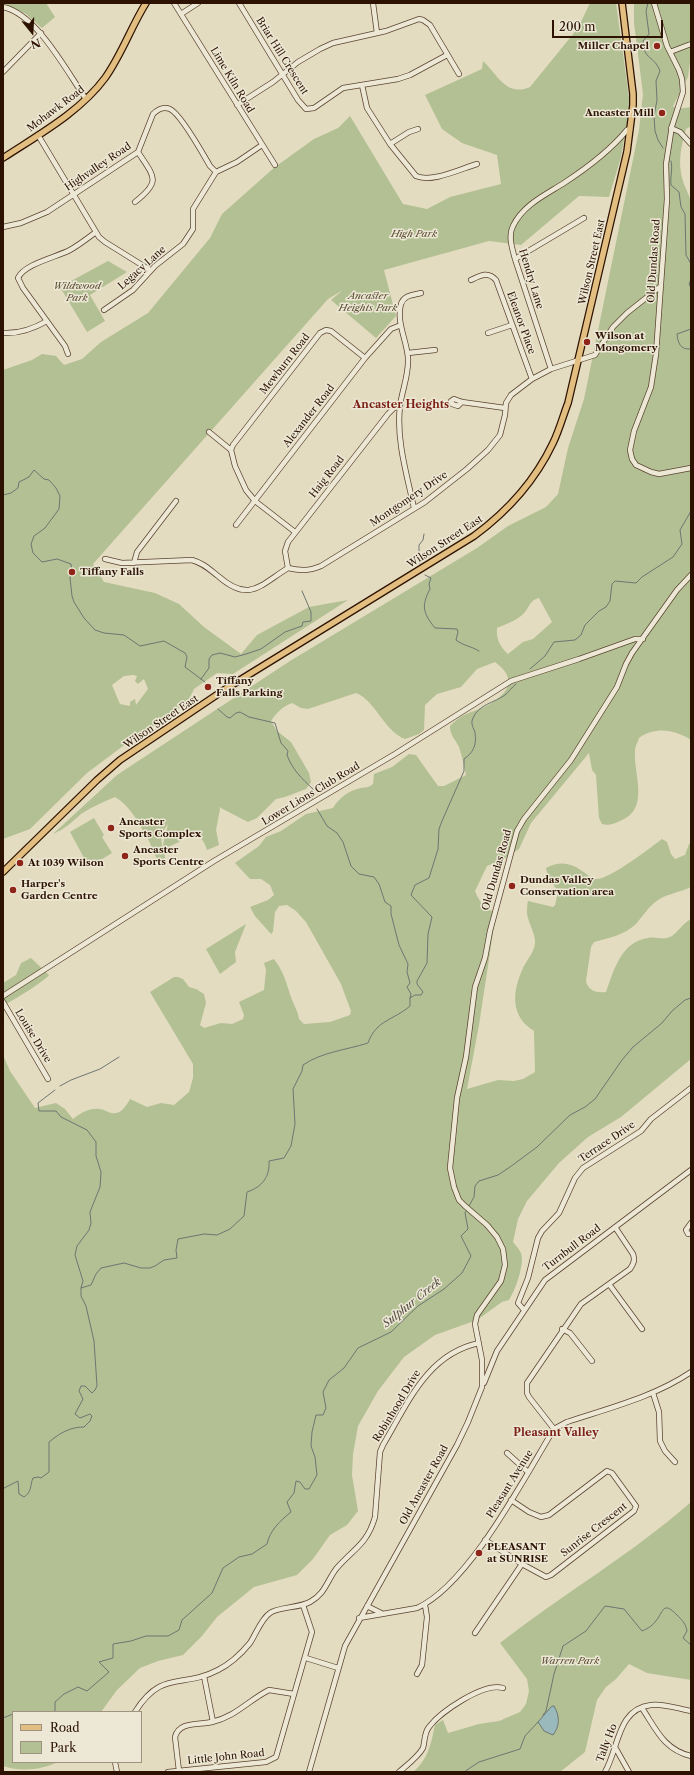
<!DOCTYPE html>
<html>
<head>
<meta charset="utf-8">
<style>
  body { margin:0 }
  #map { position:relative; width:694px; height:1775px; overflow:hidden; background:#e4dcc0; font-family:"Libre Caslon Text",serif }
  canvas { display:block }
  .frame { position:absolute; inset:0; border:4px solid #2d1201; pointer-events:none }
  .legend { position:absolute; left:12px; top:1711px; width:130px; height:52px; box-sizing:border-box; background:#ede8d6; border:1px solid #a09281; margin:0; padding:5px 7px; list-style:none; font-size:12px; color:#2d1201 }
  .legend li { display:flex; align-items:center; gap:8px; height:20px }
  .legend b { width:20px; border:1px solid #a09281 }
  .north { position:absolute; left:12px; top:12px; width:40px; height:40px; -webkit-text-stroke:3px #ede8d6; paint-order:stroke; rotate:162deg; font-size:11px; font-weight:700; line-height:16px; text-align:center; color:#2d1201 }
  .north::after { content:''; display:block; margin:auto; width:14px; height:18px; background:#2d1201; clip-path:polygon(50% 0,100% 100%,50% 72%,0 100%) }
  .scale { position:absolute; left:552px; top:20px; width:111px; height:18px; box-sizing:border-box; border:2px solid #2d1201; border-top:0; padding-left:5px; font-size:12px; line-height:14px; white-space:nowrap; color:#2d1201; -webkit-text-stroke:3px #ede8d6; paint-order:stroke }
</style>
</head>
<body>
<div id="map">
<canvas width="694" height="1775"></canvas>
<div class="frame"></div>
<ul class="legend">
<li><b style="height:5px;background:#e2be80"></b>Road</li>
<li><b style="height:11px;background:#b2c093"></b>Park</li>
</ul>
<div class="north">N</div>
<div class="scale">200 m</div>
</div>
<script>
const context = document.querySelector('canvas').getContext('2d');
context.lineJoin = 'round';
function fillPath(path, color) { context.fillStyle = color; context.fill(path, 'evenodd'); }
function strokePath(path, color, width, dash) { context.strokeStyle = color; context.lineWidth = width; context.lineCap = dash ? 'butt' : 'round'; context.setLineDash(dash || []); context.stroke(path); }
function label(font, color, halo, rows, align = 'center') {
  context.font = font + ' "Libre Caslon Text",serif'; context.lineWidth = 3; context.setLineDash([]); context.textBaseline = 'middle'; context.strokeStyle = halo; context.fillStyle = color; for (const [text, x, y, turn = 0] of rows) {
    context.save(); context.translate(x, y); context.rotate((+turn || 0) * Math.PI / 180); context.textAlign = isNaN(turn) ? turn : align; if (halo) context.strokeText(text, 0, 0); context.fillText(text, 0, 0); context.restore();
  }
}
fillPath(new Path2D(`
  M3,3H46L55,17L42,28L26,14Z
  M590,3H616L630,105L621,157L609,197L579,196L521,245L489,241L384,270L396,316L376,338L331,300L343,290L328,299L93,564L104,582L155,593L179,604L204,627L241,654L257,635L309,607L348,600L233,674L217,673L194,689L187,703L123,746L87,773L30,829L3,839V370L32,360L42,354L56,356L64,365L82,359L101,342L148,313L210,238L222,214L275,167L314,139L338,128L350,116L403,204L427,209L450,197L501,184L497,155L462,143L442,129L425,95L482,69L483,61C498,75 506,97 530,87L578,28ZM133,675L137,676L135,681L138,684L144,679L148,689L136,705L135,699L130,702V706L120,704L112,685L124,676Z
  M634,3H691V55L688,77L673,106L677,109L691,107V126L686,129C681,146 678,161 682,178C684,186 689,194 691,202V740C675,730 656,726 639,738C638,742 635,746 635,750C633,774 651,809 620,821C613,824 609,826 602,824L599,818L596,775L592,770L589,753L531,823L519,849L504,859L487,866L475,891C480,903 484,908 496,913L479,1025L467,1089L498,1080L514,1081L523,1079L535,1072L534,1031C510,1016 512,992 523,968C527,959 536,951 535,940C534,931 528,922 527,913C527,909 527,905 528,901L553,907L555,905L558,892L548,876L546,868C561,860 572,863 585,873C589,876 592,879 596,879C609,880 650,848 662,839L667,842L671,854L675,859L685,855L689,844L691,843V887C679,893 664,894 654,903C647,909 642,917 636,924C624,935 609,938 594,942L591,947L586,981C588,991 597,993 606,992C614,970 621,942 648,938C656,936 664,941 672,936C679,931 683,923 691,919V1059L621,1117L588,1137L559,1163L527,1201L518,1219L513,1242C516,1246 519,1249 521,1253C525,1264 515,1291 509,1300L502,1302L477,1320L435,1335L404,1357L378,1391L358,1426L353,1454L352,1475L358,1511L347,1525L330,1535L313,1559L297,1575L254,1587L217,1617L202,1636L183,1655L158,1661L140,1668L117,1690L101,1712H13V1762H58C41,1770 21,1772 3,1766V1055L10,1071L35,1108L56,1103L65,1109L73,1119C81,1113 89,1108 99,1109C104,1109 107,1112 111,1113C121,1115 126,1106 130,1099L147,1107L161,1103L174,1105L189,1092L193,1078V1064L150,992L174,977H178L183,979L189,987L196,989L204,994L206,1003L200,1025L204,1028L221,1023L232,1024L243,1019L244,1015L239,1002L264,990L266,970L264,963L274,959C285,974 286,983 292,1000C295,1007 298,1012 299,1019L304,1024L330,1022L350,1015L351,1011L341,984L306,922L296,911L287,905L279,906L275,912L273,932L271,934L255,916L250,907L268,900L274,895L270,885L261,879H250L235,863L259,846L266,837L281,831L306,814L333,808C340,797 348,791 361,788C367,787 368,788 373,784L374,774L392,767L409,754L416,755L438,786H444L466,775C464,765 462,756 459,747C455,739 450,735 450,726C453,723 456,720 459,718C468,712 479,710 488,705C509,693 518,679 495,662L477,669L461,687L437,694L425,705L424,730L419,734L405,739C384,731 375,700 356,693L308,709L301,708L292,703C282,707 277,712 271,721L277,731L291,742L309,773L311,782L306,789L285,797L276,799L257,818L248,822L219,807L220,809L216,830L219,845L207,850C203,837 197,833 185,832L179,842L166,848L163,845L168,824C156,840 164,845 166,863H161C154,856 153,850 149,841C140,825 131,806 115,797C103,802 92,807 81,814C72,822 65,829 53,834L117,775L290,661L477,548L508,526L546,507L558,494L568,448L584,399L639,130L643,94L634,23ZM539,598L552,622L533,639L523,642L508,654C500,647 496,639 497,628C506,624 519,620 525,612C530,606 530,600 539,598Z
  M108,261L127,272L90,295L105,321L87,332L60,287Z
  M94,818L104,835L102,837L112,853L89,867L70,832Z
  M246,924L235,952L236,962L220,974L206,949Z
  M31,958L49,975C46,980 10,1003 3,1005V983L16,975L21,963Z
  M691,1502V1680L647,1673L629,1664L616,1679L606,1687L597,1700L585,1752L560,1772H413C428,1760 431,1744 435,1725L443,1720L448,1733L479,1724L499,1721L520,1712L526,1704L529,1691L527,1679L500,1643C563,1594 632,1554 691,1502Z`), '#b2c093');
const water = new Path2D(`
  M554,1706C560,1716 560,1726 553,1735L544,1731L538,1722L551,1707Z`);
fillPath(water, '#9ab9bd');
strokePath(water, '#6e7672', 1);
strokePath(new Path2D(`
  M648,3L646,11L649,34L643,41C644,61 654,55 660,71L656,81L657,100L654,116L655,131L658,140L663,148
  M671,161C673,169 670,177 671,185L679,192L681,207L685,214L686,255L691,264
  M691,279L689,284L691,288
  M691,329L677,334C678,343 680,350 691,349
  M3,495L11,493L18,488L19,482L29,477L34,470L44,479L49,480L56,488L60,496L59,509L45,528L34,536L31,544L33,553L42,562L57,559L71,564L72,572L70,578L72,596L74,602L84,618L95,630L104,633L124,635L140,646L164,641L185,653L187,657L185,667L205,682
  M420,564L416,557L419,552V545L423,540L424,534
  M425,575L431,578L429,584L430,589C421,606 423,613 435,628L457,629L458,632L456,640C464,646 471,646 479,651
  M530,669L545,656L554,642L575,640L581,635L585,625L599,611L606,607L610,601L612,584L615,581L636,583L642,577L673,557L682,544L680,530L691,511
  M201,679L209,668V659L212,655L220,653L235,657L246,654L261,649L285,632L302,626L303,622L311,621V612L302,591
  M218,709L227,717L230,718L236,713L240,712L249,717L275,723L281,743L288,751L287,755C292,769 302,779 313,789L312,799
  M317,809L327,826L337,833L343,842L351,866L359,874L374,877L379,884L385,902L391,906V914L399,945L408,964L407,972L410,983L407,987L411,994L410,998
  M60,1086L71,1080L100,1069L119,1057
  M469,1206L474,1197L475,1186L479,1181L498,1175L510,1167L537,1147L570,1115L585,1107L595,1099L622,1060L633,1047L662,1023L672,1011L685,1000L691,998
  M81,1288L91,1285L96,1274L101,1268L124,1263L141,1268H150L155,1266L164,1260L177,1258L176,1250L178,1239L204,1234L217,1235L230,1229L244,1216L247,1192C262,1187 270,1177 269,1161L284,1158L291,1146L295,1124L293,1089L302,1071L303,1065C322,1052 346,1050 368,1043C376,1020 394,1020 410,1006V998L415,995H421L423,992L417,984V981L427,963L428,934L432,917L411,895L415,885L429,878L438,849L439,829L442,821L464,771V759C473,753 477,745 475,733C474,728 470,724 473,718C479,704 494,703 505,695C509,692 512,687 516,684
  M3,1491L4,1488L18,1481L19,1494L24,1497C32,1492 30,1485 33,1478L38,1477L41,1478L49,1472V1442C60,1433 70,1427 84,1427L90,1421L92,1416L90,1414L80,1418L75,1414L83,1399L79,1391L81,1386H85L92,1393L95,1390L97,1386L94,1341L86,1306L81,1296V1288L83,1281L75,1255L77,1246L89,1230L91,1223L90,1212L100,1187L101,1172L96,1156V1142L87,1130L61,1117L56,1111H39L38,1103L55,1090
  M20,1712H23
  M55,1712V1702L64,1694L78,1687L87,1691L109,1672L99,1662L113,1658V1644L131,1641L146,1636H168L179,1630L182,1620L212,1593L223,1568L239,1557L252,1554L267,1544C270,1530 280,1521 291,1512L287,1502L294,1493L296,1481L300,1482L305,1489H309L317,1475L315,1457L311,1446L312,1432L316,1415H323L326,1408L323,1392L329,1380L344,1368L358,1348L391,1332L418,1306L444,1289L462,1273L471,1256L461,1236L468,1229L465,1213L466,1211
  M543,1715L546,1711L554,1674L563,1646L586,1631L605,1606L624,1609L642,1631C647,1629 652,1626 655,1622C664,1612 662,1600 677,1615C682,1620 686,1624 687,1631L683,1638L691,1645
  M3,1718L13,1714
  M464,1772L479,1762L520,1749L525,1736L538,1722`), '#6e7672', 1);
const minor = new Path2D(`
  M174,3L275,165
  M239,3L298,100L306,109L314,108L343,88L398,79L410,75L447,55
  M373,3L377,33
  M654,3L667,46L679,70L682,79L683,92L672,126L666,164L667,199L656,354L651,387L634,431L630,450L632,459L636,465L651,472L659,474L691,468
  M3,7C37,14 67,72 86,99
  M181,14L198,3
  M670,52L691,44
  M3,72L41,33
  M362,85L367,108L390,144L416,176C432,183 460,169 477,164
  M237,105L273,82L298,62L320,49L333,43L386,31L419,19L423,20L430,25L459,74
  M671,128L680,132L691,144
  M38,135L99,237L105,242L150,270
  M390,144L409,132L418,129
  M135,202C162,181 154,177 138,152
  M3,227L21,223L47,212L138,152L153,114C157,110 163,106 170,109C181,114 203,154 210,166L216,172L237,162L262,145
  M515,259L584,218
  M471,280C481,275 488,271 496,280L532,379
  M104,310L133,290L155,266L183,244L193,229V209L216,172
  M3,333C19,334 33,329 47,321
  M488,333L512,325
  M408,353L435,350
  M68,354L65,346L23,288L18,278C24,264 57,257 70,250C79,245 88,238 96,232
  M551,369L515,259C512,248 508,236 513,226C523,205 545,195 564,183C587,168 609,152 627,130L630,129
  M462,402L458,406L452,404L451,401L454,399L462,402L505,408
  M209,432L231,450L235,466L246,490L255,501L295,532
  M231,450L233,445L320,333L326,330L331,331L365,358
  M414,508C407,475 396,440 400,406C402,390 409,375 408,358C407,341 396,322 401,304C404,295 413,295 421,293
  M236,525L365,358L391,329L401,325
  M105,559L122,563L192,560C203,563 209,569 218,576C249,603 259,586 288,568C301,571 309,571 321,566L425,502L467,469L488,450L500,435L505,415L506,403L511,395L532,379L551,369L595,355L613,327L627,313L661,286
  M134,563L137,552L176,501
  M288,568L285,551L288,542L388,414L394,408L400,406
  M3,996L214,861L395,754L511,681L579,659L635,639H643
  M3,1002L48,1079
  M691,1223L686,1230L688,1234H691
  M609,1284L642,1329
  M524,1310L518,1303L528,1278L538,1238L542,1231L559,1213L575,1178L583,1168L641,1131L651,1119L691,1088
  M562,1329L570,1333L592,1361
  M484,1383L497,1351L545,1280L691,1170
  M653,1393L659,1412L660,1441L665,1451L675,1462
  M554,1429L529,1397L527,1393V1383L581,1304L630,1269C634,1263 635,1260 633,1254L615,1227
  M507,1453L528,1472
  M485,1540L522,1564L546,1577L551,1575L634,1511L636,1506L612,1473L607,1471L549,1515L541,1517L529,1512L511,1500
  M367,1606L381,1613
  M359,1618L417,1608C469,1585 524,1478 554,1429L567,1422C609,1408 654,1397 691,1372
  M475,1633L522,1564
  M306,1658L338,1668
  M417,1674L422,1665L427,1617L425,1605
  M204,1676L213,1722
  M642,1708C656,1729 664,1750 691,1756
  M135,1712C162,1669 182,1689 218,1670C230,1664 241,1654 250,1643C256,1634 261,1619 270,1613C277,1607 299,1608 310,1602C325,1594 327,1581 336,1569C353,1549 367,1545 375,1517L380,1452L383,1445C408,1403 427,1354 479,1343
  M615,1747L629,1772
  M115,1762L117,1772
  M179,1771L175,1737C179,1721 199,1725 212,1722C235,1717 249,1700 269,1690L294,1694
  M168,1772L266,1762L276,1757L312,1632L303,1605
  M309,1772L345,1646L457,1445L468,1422L482,1387V1360L475,1324L477,1315L501,1281L505,1265L503,1249L497,1237L487,1225L465,1206L459,1200L454,1187L450,1168L457,1098L466,1057L475,987L485,958L490,931L517,831L524,819L571,760L617,687L626,664L632,653L677,590L691,575
  M399,1772C407,1765 418,1757 423,1748C425,1741 424,1733 429,1727C440,1712 484,1682 503,1688
  M605,1772C619,1748 617,1709 651,1705C663,1703 679,1709 691,1711`);
const major = new Path2D(`
  M3,158C38,135 80,112 105,78C122,54 131,27 146,3
  M3,872L97,780L120,760L227,688L474,536C508,511 535,481 553,443C559,431 563,416 568,403L627,152L633,105V94L622,3`);
strokePath(minor, '#5b4431', 6);
strokePath(major, '#2d1201', 8);
strokePath(minor, '#ede8d6', 4.5);
strokePath(major, '#e2be80', 5.5);
for (const [x, y, r, color] of [
  [657,46,4,"#8f2418"],
  [662,113,4,"#8f2418"],
  [587,342,4,"#8f2418"],
  [72,572,4,"#8f2418"],
  [208,687,4,"#8f2418"],
  [111,828,4,"#8f2418"],
  [125,856,4,"#8f2418"],
  [20,863,4,"#8f2418"],
  [512,886,4,"#8f2418"],
  [13,890,4,"#8f2418"],
  [479,1553,4,"#8f2418"]
]) { const dot = new Path2D(); dot.arc(x, y, r, 0, 2 * Math.PI); context.fillStyle = color; context.fill(dot); strokePath(dot, '#ede8d6', 1.5); }
label('bold 10px', '#2d1201', '#ede8d6', [
  ["Miller Chapel",649,46,"right"],
  ["Ancaster Mill",654,113,"right"],
  ["Wilson at",595,336],
  ["Mongomery",595,348],
  ["Tiffany Falls",80,572],
  ["Tiffany",216,681],
  ["Falls Parking",216,693],
  ["Ancaster",119,822],
  ["Sports Complex",119,834],
  ["Ancaster",133,850],
  ["Sports Centre",133,862],
  ["At 1039 Wilson",28,863],
  ["Dundas Valley",520,880],
  ["Conservation area",520,892],
  ["Harper's",21,884],
  ["Garden Centre",21,896],
  ["PLEASANT",487,1547],
  ["at SUNRISE",487,1559]
], 'left');
label('10px', '#2d1201', '#ede8d6', [
  ["Briar Hill Crescent",282,56,58],
  ["Lime Kiln Road",232,80,59],
  ["Mohawk Road",56,109,-37],
  ["Highvalley Road",98,167,-34],
  ["Old Dundas Road",654,261,-86],
  ["Wilson Street East",592,262,-77],
  ["Legacy Lane",142,268,-42],
  ["Hendry Lane",531,279,73],
  ["Eleanor Place",521,323,70],
  ["Mewburn Road",285,364,-52],
  ["Alexander Road",309,416,-52],
  ["Haig Road",327,477,-52],
  ["Montgomery Drive",409,499,-34],
  ["Wilson Street East",445,542,-33],
  ["Wilson Street East",161,722,-34],
  ["Lower Lions Club Road",311,794,-31],
  ["Old Dundas Road",497,870,-74],
  ["Louise Drive",33,1036,59],
  ["Terrace Drive",607,1142,-34],
  ["Turnbull Road",572,1248,-37],
  ["Robinhood Drive",397,1406,-59],
  ["Pleasant Avenue",510,1484,-58],
  ["Old Ancaster Road",424,1485,-61],
  ["Sunrise Crescent",594,1530,-38],
  ["Tally Ho",607,1743,-69],
  ["Little John Road",226,1757,-6]
]);
label('italic 10px', '#5c4f34', '#ede8d6', [
  ["High Park",414,234],
  ["Wildwood",77,286],
  ["Park",77,298],
  ["Ancaster",368,296],
  ["Heights Park",368,308],
  ["Warren Park",570,1661]
]);
label('bold 11px', '#7a1f14', '#ede8d6', [
  ["Ancaster Heights",401,405],
  ["Pleasant Valley",556,1433]
]);
label('italic 11px', '#534c43', '#ede8d6', [
  ["Sulphur Creek",412,1303,-39]
]);
</script>
</body>
</html>
